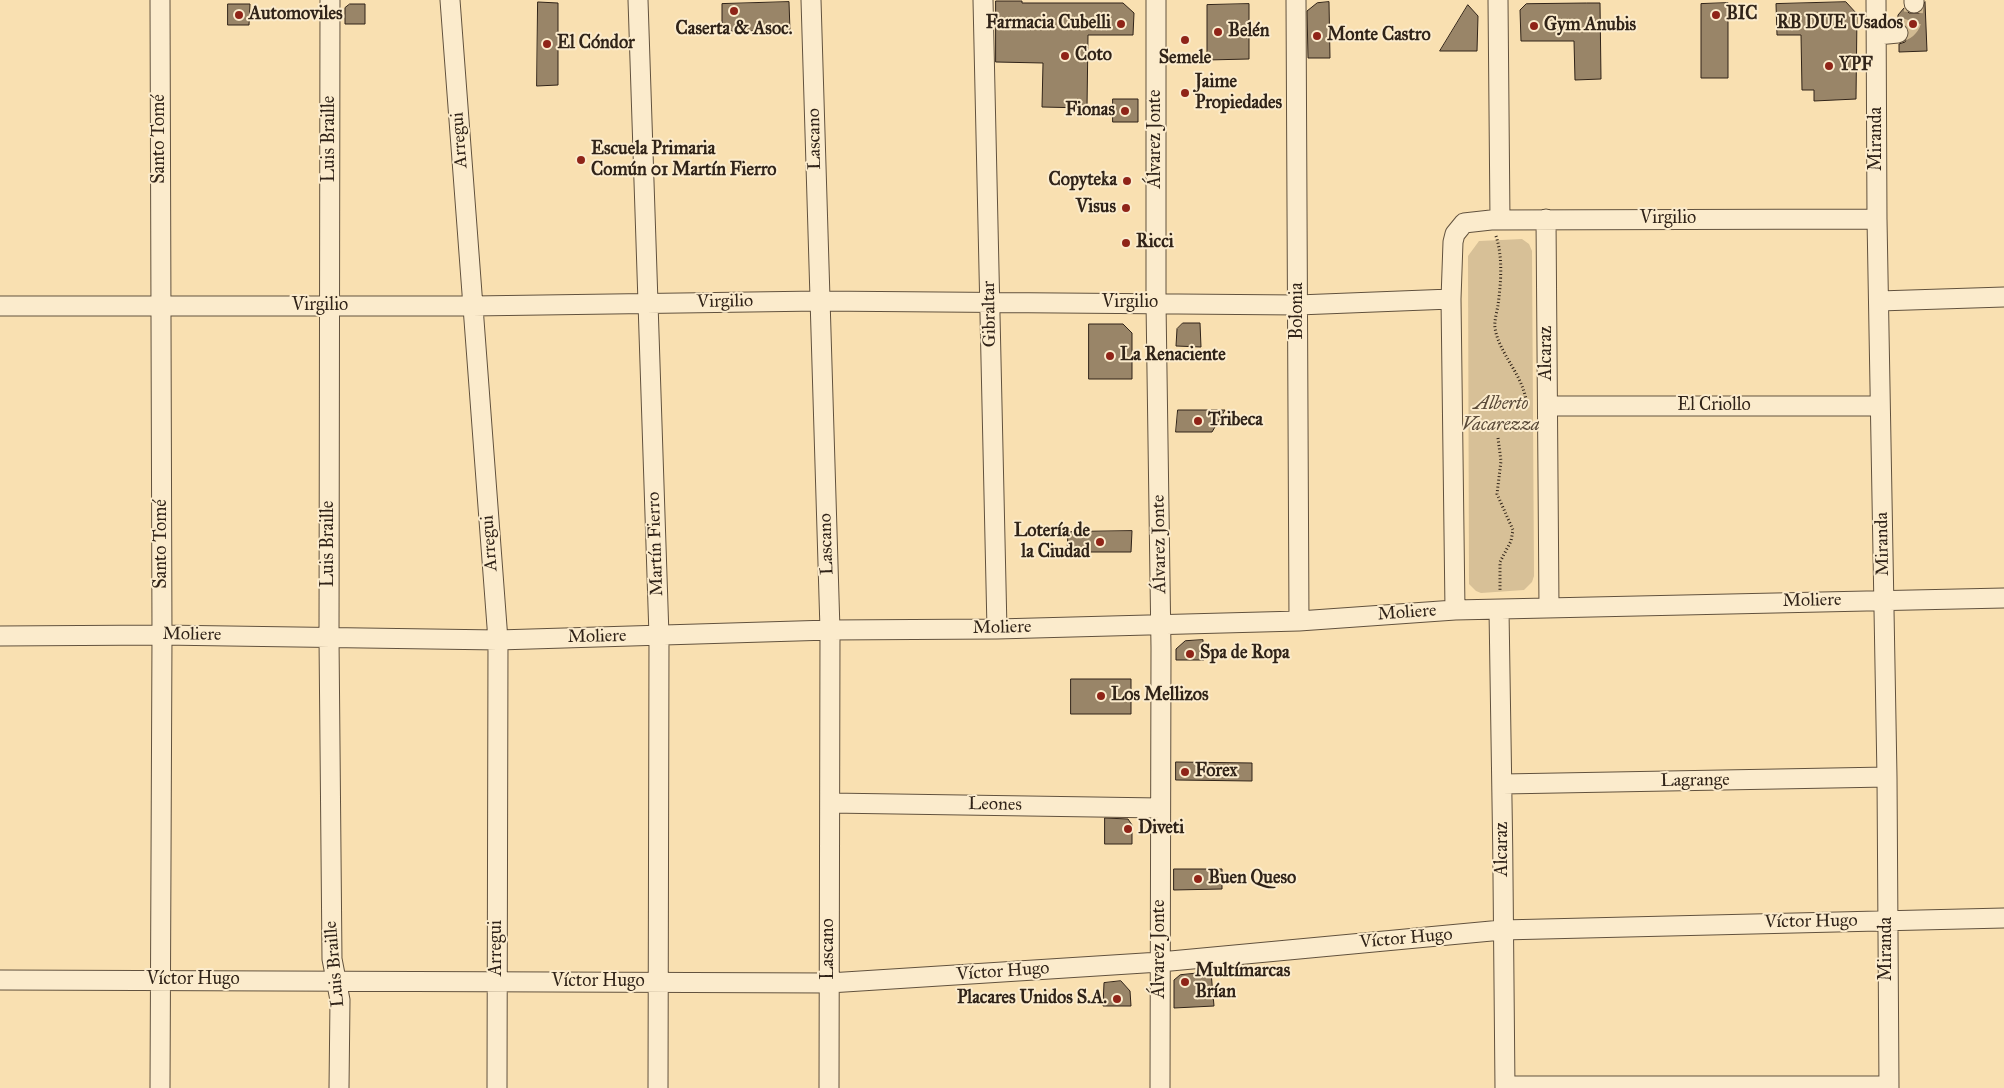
<!DOCTYPE html>
<html>
<head>
<meta charset="utf-8">
<style>
  body { margin:0 }
  canvas { display:block; background:#f9e0b1 }
</style>
</head>
<body>
<canvas width="2004" height="1088"></canvas>
<script>
const context = document.querySelector('canvas').getContext('2d');
context.lineJoin = 'round';
function fillPath(path, color) { context.fillStyle = color; context.fill(path, 'evenodd'); }
function strokePath(path, color, width, dash) { context.strokeStyle = color; context.lineWidth = width; context.lineCap = dash ? 'butt' : 'round'; context.setLineDash(dash || []); context.stroke(path); }
function label(font, color, halo, rows, align = 'center') {
  context.font = font + ' "IM FELL Great Primer",serif'; context.lineWidth = 4; context.setLineDash([]); context.textBaseline = 'middle'; context.strokeStyle = halo; context.fillStyle = color; for (const [text, x, y, turn = 0] of rows) {
    context.save(); context.translate(x, y); context.rotate((+turn || 0) * Math.PI / 180); context.textAlign = isNaN(turn) ? turn : align; if (halo) context.strokeText(text, 0, 0); context.fillText(text, 0, 0); context.restore();
  }
}
fillPath(new Path2D(`
  M1522,239L1529,244L1532,251L1534,576L1532,582L1524,590L1481,593L1476,591L1469,584L1468,256L1479,241Z`), '#d7c097');
const building = new Path2D(`
  M996,1H1022V3H1123L1134,13L1133,35H1088L1087,108L1042,107L1043,63L996,62Z
  M538,2L558,3V85L537,86Z
  M789,2L790,31H722V4Z
  M1329,2L1330,58H1308L1307,11L1317,3Z
  M1846,2L1857,14L1856,99L1814,101V90H1802L1801,35H1777L1776,4Z
  M1925,2L1927,51L1899,52V44L1905,42L1909,32L1907,26L1898,22V15L1904,8L1909,13H1919Z
  M1587,3H1600L1601,79L1575,80L1574,41H1521L1520,10L1526,4Z
  M1728,3V78H1701V4Z
  M228,4H250L249,25H228Z
  M350,4H365V24H345V8Z
  M1249,4V59L1207,60V5Z
  M1468,5L1478,16L1477,51H1440Z
  M1113,99H1138V122H1113Z
  M1183,323H1200L1201,347L1176,346L1177,329Z
  M1089,324H1123L1132,333V379H1089Z
  M1178,410H1225L1212,432H1176Z
  M1132,531L1131,552H1067L1068,532Z
  M1203,640L1204,660H1176V649L1185,641Z
  M1071,679H1131V714H1071Z
  M1176,762L1252,763V781L1176,780Z
  M1105,818L1128,819L1132,825V844H1105Z
  M1174,869H1222V889L1174,890Z
  M1211,972L1214,1006L1174,1008V980L1180,975Z
  M1121,981L1130,991L1131,1006H1103L1104,983Z`);
fillPath(building, '#998568');
strokePath(building, '#302318', 1);
strokePath(new Path2D(`
  M1898,33C1914,29 1913,17 1914,3`), '#d1ba92', 19, [19, 9]);
const minor = new Path2D(`
  M160,0L162,635L160,1088
  M330,0L329,638L332,959L340,1000L339,1088
  M450,0L498,640L497,1088
  M638,0L659,636L658,1088
  M811,0L830,630L829,1088
  M983,0L997,629
  M1156,0V303L1161,648L1160,1088
  M1296,0L1299,621
  M1498,0L1500,220
  M1876,0L1877,219L1887,777L1889,1088
  M1914,3V0
  M1877,35L1898,33
  M1546,219L1549,607
  M1879,301L2004,297
  M0,306H473L819,301L1298,305L1451,299
  M1548,406H1880
  M1455,610L1451,299L1453,242L1455,234L1464,223L1491,220L1877,219
  M1499,610C1502,769 1504,929 1505,1088
  M0,636L162,635L498,640L830,630L997,629L1299,621L1455,610L2004,598
  M1503,784L1887,777
  M830,803L1160,808
  M0,980L829,983L1160,962L1502,930L2004,918
  M1505,1086H1889`);
strokePath(minor, '#62523e', 21);
strokePath(new Path2D(`
  M1496,236C1503,257 1501,283 1498,305C1497,312 1494,321 1495,328C1499,353 1520,371 1526,399
  M1498,438L1501,461L1497,494L1513,530L1511,541L1500,562V592`), '#302318', 3, [1, 2.5]);
strokePath(minor, '#fbebcc', 19);
for (const [x, y, r, color] of [
  [734,11,5,"#8f2418"],
  [239,15,5,"#8f2418"],
  [1716,15,5,"#8f2418"],
  [1121,24,5,"#8f2418"],
  [1913,24,5,"#8f2418"],
  [1534,26,5,"#8f2418"],
  [1218,32,5,"#8f2418"],
  [1317,36,5,"#8f2418"],
  [1185,40,5,"#8f2418"],
  [547,44,5,"#8f2418"],
  [1065,56,5,"#8f2418"],
  [1829,66,5,"#8f2418"],
  [1185,93,5,"#8f2418"],
  [1125,111,5,"#8f2418"],
  [581,160,5,"#8f2418"],
  [1127,181,5,"#8f2418"],
  [1126,208,5,"#8f2418"],
  [1126,243,5,"#8f2418"],
  [1110,356,5,"#8f2418"],
  [1198,421,5,"#8f2418"],
  [1100,542,5,"#8f2418"],
  [1190,654,5,"#8f2418"],
  [1101,696,5,"#8f2418"],
  [1185,772,5,"#8f2418"],
  [1128,829,5,"#8f2418"],
  [1198,879,5,"#8f2418"],
  [1185,982,5,"#8f2418"],
  [1117,999,5,"#8f2418"]
]) { const dot = new Path2D(); dot.arc(x, y, r, 0, 2 * Math.PI); context.fillStyle = color; context.fill(dot); strokePath(dot, '#fbebcc', 2); }
label('bold 18px', '#302318', '#fbebcc', [
  ["Automoviles",249,15],
  ["BIC",1726,15],
  ["Farmacia Cubelli",1111,24,"right"],
  ["RB DUE Usados",1903,24,"right"],
  ["Gym Anubis",1544,26],
  ["Caserta & Asoc.",734,30,"center"],
  ["Belén",1228,32],
  ["Monte Castro",1327,36],
  ["El Cóndor",557,44],
  ["Coto",1075,56],
  ["Semele",1185,59,"center"],
  ["YPF",1839,66],
  ["Jaime",1195,83],
  ["Propiedades",1195,104],
  ["Fionas",1115,111,"right"],
  ["Escuela Primaria",591,150],
  ["Común 01 Martín Fierro",591,171],
  ["Copyteka",1117,181,"right"],
  ["Visus",1116,208,"right"],
  ["Ricci",1136,243],
  ["La Renaciente",1120,356],
  ["Tribeca",1208,421],
  ["Lotería de",1090,532,"right"],
  ["la Ciudad",1090,553,"right"],
  ["Spa de Ropa",1200,654],
  ["Los Mellizos",1111,696],
  ["Forex",1195,772],
  ["Diveti",1138,829],
  ["Buen Queso",1208,879],
  ["Multímarcas",1195,972],
  ["Brían",1195,993],
  ["Placares Unidos S.A.",1107,999,"right"]
], 'left');
label('18px', '#302318', '#fbebcc', [
  ["Santo Tomé",160,139,-90],
  ["Luis Braille",330,139,-90],
  ["Lascano",815,139,-91],
  ["Álvarez Jonte",1156,139,-90],
  ["Miranda",1877,139,-90],
  ["Arregui",460,140,-94],
  ["Virgilio",1668,219],
  ["Virgilio",725,302,-1],
  ["Virgilio",1130,303],
  ["Virgilio",320,306],
  ["Bolonia",1298,311,-90],
  ["Gibraltar",990,314,-91],
  ["Alcaraz",1547,353,-90],
  ["El Criollo",1714,406],
  ["Arregui",490,543,-94],
  ["Santo Tomé",162,544,-90],
  ["Luis Braille",329,544,-90],
  ["Martín Fierro",656,544,-92],
  ["Lascano",827,544,-92],
  ["Álvarez Jonte",1160,544,-91],
  ["Miranda",1883,544,-91],
  ["Moliere",1812,601,-1],
  ["Moliere",1407,613,-4],
  ["Moliere",1002,628,-1],
  ["Moliere",192,635,1],
  ["Moliere",597,637,-1],
  ["Lagrange",1695,781,-1],
  ["Leones",995,805,1],
  ["Alcaraz",1503,849,-90],
  ["Víctor Hugo",1811,922,-1],
  ["Víctor Hugo",1406,939,-5],
  ["Arregui",497,948,-90],
  ["Lascano",829,949,-90],
  ["Álvarez Jonte",1160,949,-90],
  ["Miranda",1887,949,-90],
  ["Luis Braille",335,964,-95],
  ["Víctor Hugo",1003,972,-4],
  ["Víctor Hugo",193,980],
  ["Víctor Hugo",598,982]
]);
label('italic 18px', '#5a4a38', '#fbebcc', [
  ["Alberto",1501,405],
  ["Vacarezza",1501,426]
]);
</script>
</body>
</html>
